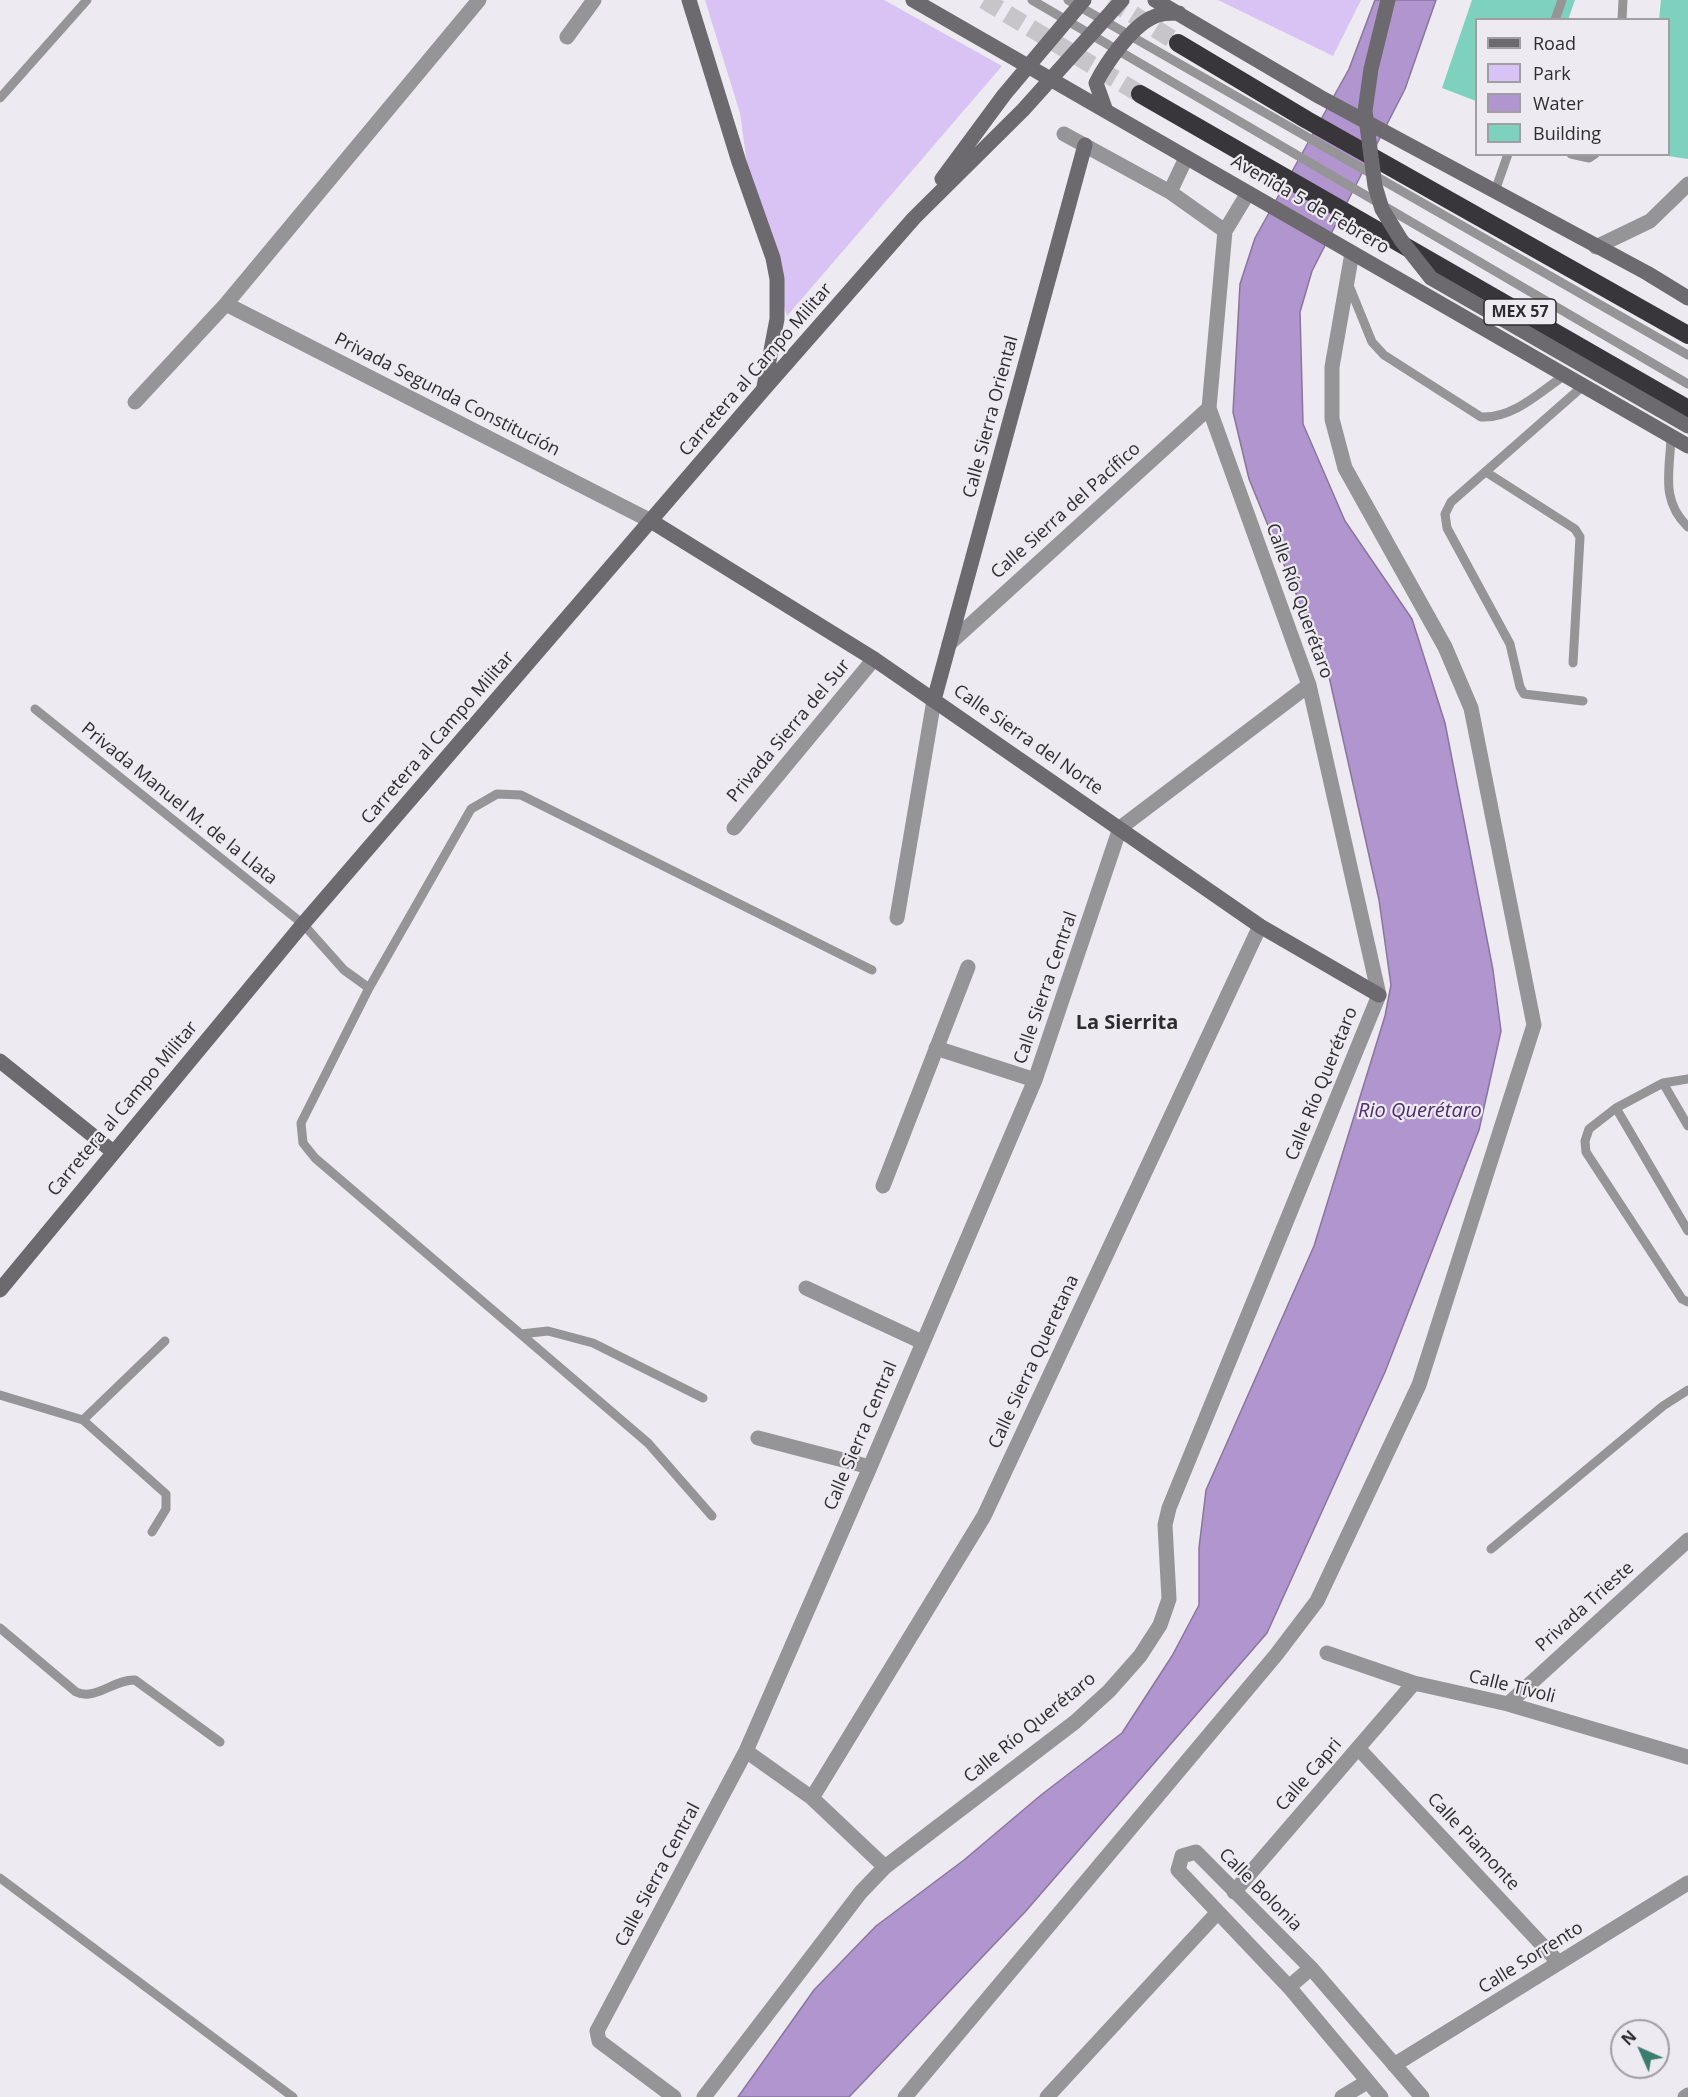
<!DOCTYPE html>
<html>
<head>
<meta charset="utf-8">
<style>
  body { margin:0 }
  #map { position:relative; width:1688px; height:2097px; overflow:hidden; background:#edeaf1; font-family:"Open Sans",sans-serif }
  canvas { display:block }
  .legend { position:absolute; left:1475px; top:18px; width:195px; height:138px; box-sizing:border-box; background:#edeaf1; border:2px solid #a09ea3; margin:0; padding:8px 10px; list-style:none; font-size:18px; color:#2d2c2f }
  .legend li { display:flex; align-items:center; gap:12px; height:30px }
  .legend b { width:30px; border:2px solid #a09ea3 }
  .north { position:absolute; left:1610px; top:2019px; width:60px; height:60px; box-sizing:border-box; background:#edeaf1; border:2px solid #a09ea3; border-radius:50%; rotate:315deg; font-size:16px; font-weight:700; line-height:24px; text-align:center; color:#2d2c2f }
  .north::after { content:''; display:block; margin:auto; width:21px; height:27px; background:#3b7d6e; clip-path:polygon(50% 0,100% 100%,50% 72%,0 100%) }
</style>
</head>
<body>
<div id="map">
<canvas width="1688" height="2097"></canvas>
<ul class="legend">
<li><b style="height:8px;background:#6c6a6e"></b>Road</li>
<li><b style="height:16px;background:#d9c2f4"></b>Park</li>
<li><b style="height:16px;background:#b095ce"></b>Water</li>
<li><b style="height:16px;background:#7ed1bd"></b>Building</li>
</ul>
<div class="north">N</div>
</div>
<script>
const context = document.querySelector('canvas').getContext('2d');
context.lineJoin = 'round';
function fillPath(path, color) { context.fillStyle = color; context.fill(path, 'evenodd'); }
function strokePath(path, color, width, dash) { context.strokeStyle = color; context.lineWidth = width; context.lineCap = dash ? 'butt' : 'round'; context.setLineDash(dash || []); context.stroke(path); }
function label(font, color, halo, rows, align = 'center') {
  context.font = font + ' "Open Sans",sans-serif'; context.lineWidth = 4.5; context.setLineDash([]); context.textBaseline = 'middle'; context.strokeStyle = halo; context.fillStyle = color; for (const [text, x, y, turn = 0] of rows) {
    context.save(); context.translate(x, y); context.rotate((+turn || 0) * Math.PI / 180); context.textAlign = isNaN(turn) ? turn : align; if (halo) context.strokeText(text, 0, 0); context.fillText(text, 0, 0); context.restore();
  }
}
fillPath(new Path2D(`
  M705,0H884L1002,66L787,316L752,200L740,113Z
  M1218,0H1361L1333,56Z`), '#d9c2f4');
const water = new Path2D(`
  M1375,0H1436L1405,89L1312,271L1300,312L1303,424L1345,521L1412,619L1445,723L1493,970L1501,1031L1479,1130L1385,1372L1267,1633L1025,1912L849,2097H738L814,1990L876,1926L964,1860L1041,1795L1122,1733L1172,1656L1199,1605V1548L1206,1490L1314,1246L1385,1016L1391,985L1379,900L1328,672L1249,479L1233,412L1240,284L1255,238L1349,69Z`);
fillPath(water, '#b095ce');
strokePath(water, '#89769e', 1.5);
fillPath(new Path2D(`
  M1472,0H1575L1568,20H1476V101L1442,88Z
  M1661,0H1688V159L1668,156V20H1659Z`), '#7ed1bd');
strokePath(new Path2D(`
  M984,0L1140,94
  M1110,0L1178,43`), '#c7c4ca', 18, [18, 9]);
strokePath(new Path2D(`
  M1032,0L1688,384
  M1068,0L1688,355
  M1555,20L1562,0
  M1622,20L1623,0
  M0,98L87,0
  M1571,154L1589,158L1595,154
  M1495,191L1508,154
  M1348,283L1372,342L1384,355L1481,417C1513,419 1540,392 1565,375
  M1583,386L1451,502L1445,514L1447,528L1510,644L1520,687L1524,694L1583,701
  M1671,436C1670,472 1660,500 1688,527
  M1486,472L1575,529L1580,537L1573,663
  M35,709L303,924L344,970L369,988L471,809L497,794L521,795L872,970
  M369,988L301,1123L303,1143L315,1158L648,1443L712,1516
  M1688,1079L1663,1083L1616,1108L1589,1129L1585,1141L1586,1152L1682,1299L1688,1302
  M1663,1083L1688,1126
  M1616,1108L1688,1231
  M521,1334L548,1331L593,1343L703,1398
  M0,1395L83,1420L166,1494V1509L152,1532
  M83,1420L165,1341
  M1491,1549L1663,1406L1688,1390
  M0,1628L76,1692C96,1701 114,1679 135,1680L220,1742
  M0,1878L293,2097`), '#959497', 9);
strokePath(new Path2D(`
  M567,37L594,0
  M1064,134L1170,192L1225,231
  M1170,192L1186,158
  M1596,247L1650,221L1688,184
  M226,304L651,521
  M135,402L226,304L479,0
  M949,644L1209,408
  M734,828L874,659
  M897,918L934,700
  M936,1048L1035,1080
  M883,1186L968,967
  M806,1288L922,1342
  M758,1438L870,1467
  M1327,1653L1414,1683L1508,1704L1688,1757
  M1508,1704L1688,1540
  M1358,1748L1559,1963
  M746,1751L812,1798L885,1867
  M812,1798L984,1516L1260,926
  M1234,1892L1414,1683
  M1289,1987L1311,1968
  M1394,2065L1688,1883
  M674,2097L599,2041L597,2031L746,1751L870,1467L1035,1080L1120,828L1309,685
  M704,2097L861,1892L885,1867L1075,1722L1109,1691L1140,1656L1160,1625L1169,1599L1165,1525L1169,1508L1379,995L1309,685L1209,408L1225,231L1248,193
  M905,2097L1276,1655L1317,1601L1419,1385L1534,1025L1471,708L1445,647L1345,468L1332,419V367L1352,253
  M1047,2097L1218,1912
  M1342,2097L1367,2082
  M1381,2097L1289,1987L1178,1870L1182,1856L1196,1852L1311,1968L1422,2097
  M1685,2097L1688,2095`), '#959497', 15);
strokePath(new Path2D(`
  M689,0L739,162L773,258L777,279V319L764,387
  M913,0L1688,446
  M1155,0L1320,97L1647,273L1688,298
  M1106,111L1096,83C1106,63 1131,28 1151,18C1160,13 1169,13 1179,13
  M942,179L1004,95L1084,0
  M651,521L874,659L1260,926L1379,995
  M934,700L1085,145
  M0,1061L112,1151
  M0,1290L303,924L764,389L914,218L1023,110L1122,0`), '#6c6a6e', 15);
strokePath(new Path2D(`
  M1178,43L1307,120L1688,335
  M1140,94L1688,409`), '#38353b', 18);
strokePath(new Path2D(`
  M1388,0L1371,69L1365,111L1375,186L1382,209L1401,240L1431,278L1688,426`), '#6c6a6e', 15);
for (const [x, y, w] of [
  [1520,312,72]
]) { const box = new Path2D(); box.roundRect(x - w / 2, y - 13, w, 26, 4.5); context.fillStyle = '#edeaf1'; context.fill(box); strokePath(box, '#2d2c2f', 1.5); }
label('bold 16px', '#2d2c2f', null, [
  ["MEX 57",1520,312]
]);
label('18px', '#2d2c2f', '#edeaf1', [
  ["Avenida 5 de Febrero",1310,205,30],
  ["Carretera al Campo Militar",756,370,-49],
  ["Privada Segunda Constitución",447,395,27],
  ["Calle Sierra Oriental",991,417,-75],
  ["Calle Sierra del Pacífico",1066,511,-42],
  ["Calle Río Querétaro",1299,601,70],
  ["Privada Sierra del Sur",789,731,-50],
  ["Carretera al Campo Militar",438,738,-49],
  ["Calle Sierra del Norte",1028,740,35],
  ["Privada Manuel M. de la Llata",179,804,39],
  ["Calle Sierra Central",1046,988,-71],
  ["Calle Río Querétaro",1322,1084,-68],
  ["Carretera al Campo Militar",123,1109,-50],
  ["Calle Sierra Queretana",1034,1362,-65],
  ["Calle Sierra Central",861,1436,-67],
  ["Privada Trieste",1585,1607,-42],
  ["Calle Tívoli",1512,1687,14],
  ["Calle Río Querétaro",1030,1728,-39],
  ["Calle Capri",1309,1775,-49],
  ["Calle Piamonte",1473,1842,47],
  ["Calle Sierra Central",658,1875,-62],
  ["Calle Bolonia",1260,1890,45],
  ["Calle Sorrento",1531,1958,-32]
]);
label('bold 20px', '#2d2c2f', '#edeaf1', [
  ["La Sierrita",1127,1023]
]);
label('italic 20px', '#4f2b70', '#edeaf1', [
  ["Rio Querétaro",1420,1111]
]);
</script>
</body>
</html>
